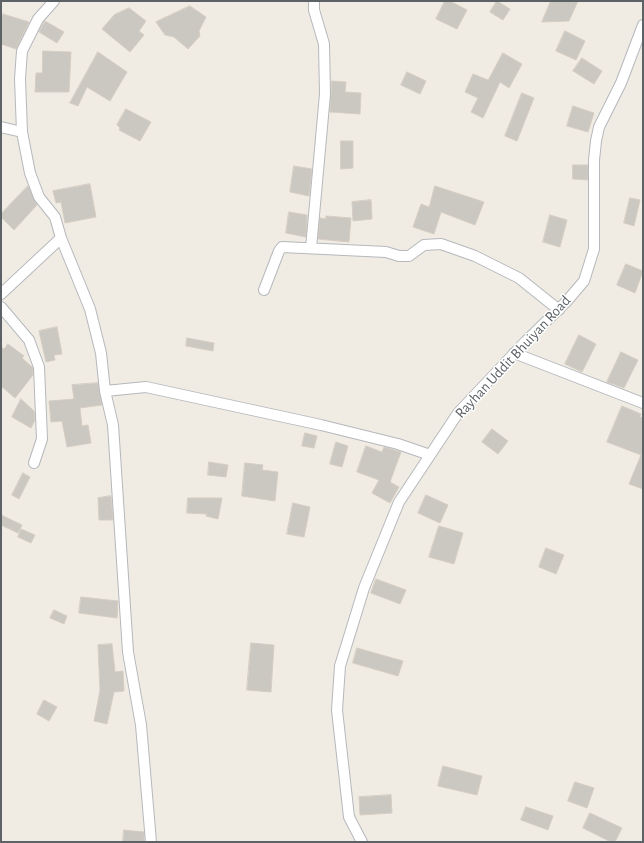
<!DOCTYPE html>
<html>
<head>
<meta charset="utf-8">
<style>
  body { margin:0 }
  #map { position:relative; width:644px; height:843px; overflow:hidden; background:#f0ece4; font-family:"Alegreya Sans",sans-serif }
  canvas { display:block }
  .frame { position:absolute; inset:0; border:2px solid #5c6266; pointer-events:none }
</style>
</head>
<body>
<div id="map">
<canvas width="644" height="843"></canvas>
<div class="frame"></div>
</div>
<script>
const context = document.querySelector('canvas').getContext('2d');
context.lineJoin = 'round';
function fillPath(path, color) { context.fillStyle = color; context.fill(path, 'evenodd'); }
function strokePath(path, color, width, dash) { context.strokeStyle = color; context.lineWidth = width; context.lineCap = dash ? 'butt' : 'round'; context.setLineDash(dash || []); context.stroke(path); }
function label(font, color, halo, rows, align = 'center') {
  context.font = font + ' "Alegreya Sans",sans-serif'; context.lineWidth = 3; context.setLineDash([]); context.textBaseline = 'middle'; context.strokeStyle = halo; context.fillStyle = color; for (const [text, x, y, turn = 0] of rows) {
    context.save(); context.translate(x, y); context.rotate((+turn || 0) * Math.PI / 180); context.textAlign = isNaN(turn) ? turn : align; if (halo) context.strokeText(text, 0, 0); context.fillText(text, 0, 0); context.restore();
  }
}
const building = new Path2D(`
  M445,1H450L467,10L457,29L436,19Z
  M497,1L510,9L503,20L490,12Z
  M551,1H578L569,21L542,22Z
  M190,6L206,17L199,31L200,36L188,49L174,37L165,35L156,22Z
  M129,8L146,21L139,31L144,35L130,52L102,29L114,15Z
  M3,14L29,22L16,49L1,44V19Z
  M45,21L64,32L57,43L39,32Z
  M565,31L585,41L576,60L556,51Z
  M43,51L71,52L69,92H35L36,73H42Z
  M98,52L127,72L110,101L87,87L78,106L70,103Z
  M503,53L522,64L509,88L500,82L483,118L471,112L478,98L465,92L473,74L488,80Z
  M582,58L602,71L594,84L573,71Z
  M407,72L426,81L420,94L401,85Z
  M332,81L346,82L345,92L361,93L360,114L330,112Z
  M522,93L534,98L517,141L505,136Z
  M573,106L594,113L588,132L567,126Z
  M126,109L151,122L140,141L119,130L120,128L117,125Z
  M341,141H353V168L341,169Z
  M573,165H588V180L573,179Z
  M294,166L312,169L309,196L290,192Z
  M90,184L96,217L65,223L61,202L56,203L53,191Z
  M28,186L37,205L14,230L1,217V214Z
  M435,186L484,202L475,225L441,212L434,234L413,227L421,204L429,207Z
  M630,198L640,200L634,226L624,223Z
  M371,200L372,219L353,221L352,202Z
  M289,212L307,215L306,237L286,233Z
  M550,215L567,220L560,247L543,242Z
  M326,216L351,218L349,242L318,239L320,218L326,219Z
  M626,264L643,271L635,293L617,285Z
  M57,327L62,354L54,355L55,360L46,362L39,331Z
  M579,335L596,344L582,372L565,364Z
  M187,338L214,343L213,351L186,346Z
  M8,344L24,356L22,358L33,368V375L15,398L1,386V347L4,349Z
  M621,352L638,360L624,388L607,382Z
  M98,383L102,405L80,408L82,426L88,425L91,443L67,447L62,421L51,422L49,401L74,399L72,385Z
  M21,399L34,411L35,420L31,428L12,417Z
  M622,406L641,414L640,417L643,418V489L629,484L641,455L607,442Z
  M492,429L508,441L498,454L482,442Z
  M305,433L317,436L314,448L302,446Z
  M336,442L348,446L342,467L330,464Z
  M366,446L382,452L384,447L401,452L390,482L399,487L390,503L372,493L379,480L357,472Z
  M209,462L228,465L226,477L208,475Z
  M245,463L263,465L262,470L278,472L275,501L242,496Z
  M23,473L30,477L19,499L12,495Z
  M426,495L448,505L440,523L418,513Z
  M111,496L113,520H99L98,498Z
  M188,498H222L218,519L206,516L207,514L187,513Z
  M293,503L310,507L304,537L287,534Z
  M1,515L22,525L18,533L1,525Z
  M439,526L463,533L454,564L429,557Z
  M21,529L35,535L31,543L18,537Z
  M546,548L564,555L556,574L539,567Z
  M376,579L406,590L400,604L371,593Z
  M81,597L118,601L117,618L79,613Z
  M54,610L67,616L64,624L50,618Z
  M251,643L274,645L271,692L247,690Z
  M112,644L115,672L123,671L124,691L114,692L107,724L94,721L100,691L98,645Z
  M357,648L403,661L398,676L353,663Z
  M44,700L57,707L49,721L37,714Z
  M443,766L482,776L477,795L438,786Z
  M575,782L594,788L587,808L568,801Z
  M391,795L392,813L360,815L359,797Z
  M526,807L553,816L548,830L521,820Z
  M590,813L622,828L615,842H611L583,828Z
  M124,830L144,832V842H123Z`);
fillPath(building, '#cbc7c1');
strokePath(building, '#d6cdc2', 1);
const street = new Path2D(`
  M1,127L22,132
  M61,238L90,309L101,353L105,391L113,425L128,652L141,725L151,842
  M311,248L325,94L324,44L314,10V1
  M264,290L279,251L282,247L386,252L399,256H409L424,245L441,244L475,256L519,278L559,310
  M1,294L61,238L55,217L39,197L30,173L22,132L20,79L22,51L38,19L54,1
  M1,307L29,340L39,367L42,439L34,463
  M514,353L643,403
  M105,391L146,387L321,425L398,444L430,455
  M362,842L349,817L337,710L340,666L364,588L399,502L458,413L525,342L566,302L584,281L594,249V160L596,141L599,127L621,83L643,25`);
strokePath(street, '#b5b8bc', 12);
strokePath(street, '#fff', 10);
label('15px', '#5c6266', '#fff', [
  ["Rayhan Uddit Bhuiyan Road",513,357,-47]
]);
</script>
</body>
</html>
